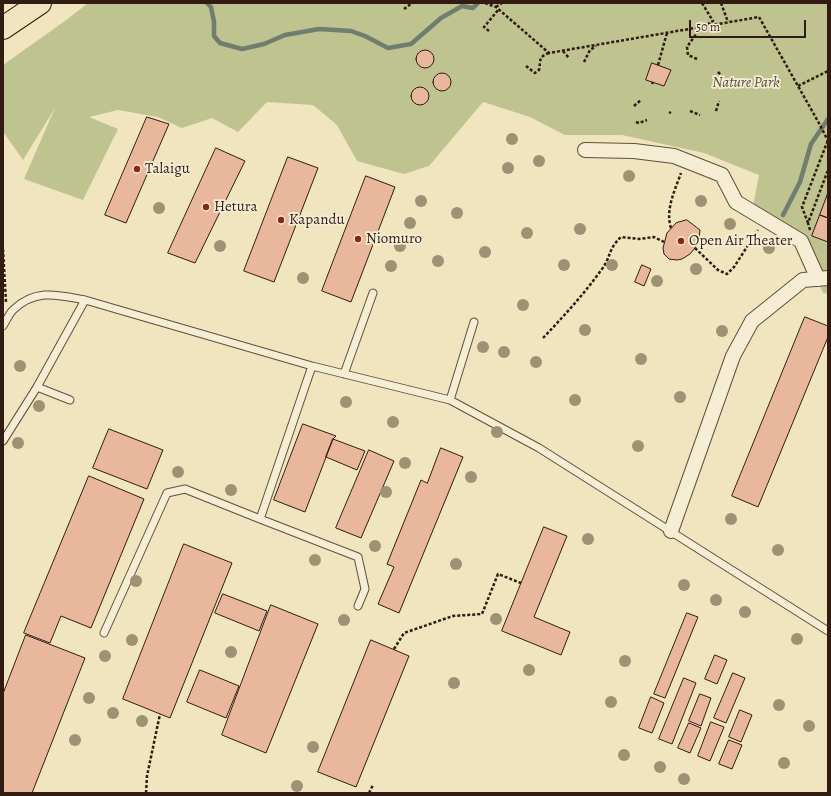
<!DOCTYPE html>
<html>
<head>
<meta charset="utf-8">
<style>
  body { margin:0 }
  #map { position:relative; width:831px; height:796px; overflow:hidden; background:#f0e5be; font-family:Alegreya,serif }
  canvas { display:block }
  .frame { position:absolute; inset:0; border:4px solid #311b12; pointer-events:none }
  .scale { position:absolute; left:689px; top:20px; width:117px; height:18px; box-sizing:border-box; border:2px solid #311b12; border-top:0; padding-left:5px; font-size:12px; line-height:14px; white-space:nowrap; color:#311b12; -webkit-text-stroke:3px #f5eed5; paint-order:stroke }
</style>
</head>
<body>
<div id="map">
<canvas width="831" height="796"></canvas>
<div class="frame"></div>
<div class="scale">50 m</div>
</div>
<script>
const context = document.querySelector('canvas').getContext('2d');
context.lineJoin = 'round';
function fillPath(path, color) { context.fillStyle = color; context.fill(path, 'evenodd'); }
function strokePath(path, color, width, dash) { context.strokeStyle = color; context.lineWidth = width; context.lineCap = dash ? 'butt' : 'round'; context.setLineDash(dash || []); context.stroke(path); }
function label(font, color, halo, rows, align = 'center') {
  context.font = font + ' Alegreya,serif'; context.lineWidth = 3.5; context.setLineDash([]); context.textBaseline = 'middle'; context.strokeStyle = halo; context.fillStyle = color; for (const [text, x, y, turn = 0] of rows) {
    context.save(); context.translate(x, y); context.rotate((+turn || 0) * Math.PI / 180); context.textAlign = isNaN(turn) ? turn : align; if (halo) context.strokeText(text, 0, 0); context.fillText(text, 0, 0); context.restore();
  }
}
fillPath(new Path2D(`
  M88,3H828V294L823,293L798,234L752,212L759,175L704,153L622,135H565L530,117L483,102L429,166L404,174L357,161L337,125L313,105L267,102L238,132L212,118L182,128L158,117L118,110L89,117L118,129L83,200L24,179L55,108L23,160L4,133L3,130V65L65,21Z`), '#bec38f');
strokePath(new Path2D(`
  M207,3L211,7L214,22V36L220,43L242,49L264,44L285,35L319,29L351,31L365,36L388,48L411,44L441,18L462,6L473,8L478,3
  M783,215L800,182L811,144L828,119`), '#717d6f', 4.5);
const building = new Path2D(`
  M416 59a9 9 0 1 1 18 0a9 9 0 1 1-18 0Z
  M652,63L671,70L664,86L646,80Z
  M433 82a9 9 0 1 1 18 0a9 9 0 1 1-18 0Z
  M411 96a9 9 0 1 1 18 0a9 9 0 1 1-18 0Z
  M147,117L169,124L126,223L105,215Z
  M216,148L245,161L195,263L168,253Z
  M288,157L318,168L274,282L244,271Z
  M366,176L395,187L351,302L322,291Z
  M828,193V218L820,215Z
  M820,215L828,218V242L812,236Z
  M687,220L700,230L699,239L695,248L690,254L682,259L677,260L669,259L664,254L663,248L667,233L676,223Z
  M642,265L651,269L644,286L635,282Z
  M805,317L828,326V337L758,507L732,496Z
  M303,424L336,436L333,439L305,512L274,500Z
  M109,429L163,450L147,489L93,468Z
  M333,439L365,451L357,470L326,457Z
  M441,448L463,457L399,613L378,604L394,567L387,564L421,480L427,483Z
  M369,450L394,461L361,538L336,528Z
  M89,476L144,499L91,628L61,616L50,643L24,633Z
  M544,527L567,536L534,617L570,632L561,655L502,631Z
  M184,544L232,563L170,718L123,699Z
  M223,594L267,611L259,631L215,613Z
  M271,605L318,624L266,753L222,735Z
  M687,613L698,617L665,698L654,694Z
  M26,635L85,658L32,793H3V694Z
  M371,640L409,656L356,787L318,772Z
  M715,655L727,660L717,684L705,679Z
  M200,670L239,686L226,718L187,702Z
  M733,673L745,678L726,723L714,718Z
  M684,678L696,683L672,744L659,739Z
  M700,694L711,698L701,726L689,721Z
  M651,697L664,703L652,733L639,728Z
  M740,710L752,715L741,742L729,737Z
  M711,722L724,727L710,761L698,756Z
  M689,723L701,728L690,753L678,748Z
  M729,740L742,745L732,769L719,764Z`);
fillPath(building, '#e9b79b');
strokePath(building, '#311b12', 1);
const service = new Path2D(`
  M3,326C6,321 9,314 13,310C36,288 58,295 85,300L312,366L450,400L539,448L828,631
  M344,374L373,293
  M37,387L70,400
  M450,400L474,322
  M3,441L37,387L85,300
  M260,519L358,557L365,589L358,606
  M104,633L167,493L185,489L260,519L312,366`);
const minor = new Path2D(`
  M585,150L634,151L674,156L722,175L736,202L801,241L818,279
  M671,531L733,356L752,321L803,280L828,278`);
const trunk = new Path2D(`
  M3,28L40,3`);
strokePath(service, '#614e3d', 9);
strokePath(minor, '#614e3d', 16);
strokePath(trunk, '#311b12', 24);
strokePath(new Path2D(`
  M485,3L496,7L549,53L759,17L820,125L828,141
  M702,3L713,21L709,23L710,25
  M721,3L728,22
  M496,7L502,3
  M404,9L412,3
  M489,31L484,27L499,9
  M563,51L569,58
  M697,59L688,55L687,47L701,27
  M584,62L590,50L596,46
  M658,65L667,33
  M526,66L535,73L539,70C541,60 538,57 549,53
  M718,72L722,76L723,80
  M652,84L653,82
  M798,86L828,71
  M634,106L641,100
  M690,111L700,115
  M716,111L719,101
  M669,113L671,112
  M636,122L639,123L647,120
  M808,223L802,207L828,140
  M671,228C665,210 675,190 681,173
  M810,230L808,223L828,170
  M695,248L718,270L727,274L734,267L758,230
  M3,249L6,302
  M543,338C564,316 584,294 602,269C611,257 608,249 621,237L639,239L654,237L664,242
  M394,649L404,633L453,616L482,614L498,574L521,583
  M146,793L147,776L160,714
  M369,793L373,785`), '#311b12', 2.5, [3, 2]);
strokePath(service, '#f5eed5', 7);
strokePath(minor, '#f5eed5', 14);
strokePath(trunk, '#f0e5be', 22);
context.fillStyle = '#9e9174';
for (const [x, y] of [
  [512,139],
  [539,161],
  [508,168],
  [629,176],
  [421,201],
  [701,201],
  [159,208],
  [457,213],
  [410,223],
  [730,224],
  [580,229],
  [527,233],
  [220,246],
  [400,246],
  [769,248],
  [485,252],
  [438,261],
  [564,265],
  [612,265],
  [391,266],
  [696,269],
  [303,278],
  [657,281],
  [523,305],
  [585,330],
  [722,331],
  [483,347],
  [504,352],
  [641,359],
  [536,362],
  [20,366],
  [680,397],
  [575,400],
  [346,402],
  [39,406],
  [393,422],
  [497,432],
  [18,443],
  [638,446],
  [405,463],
  [178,472],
  [471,477],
  [231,490],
  [386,492],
  [731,519],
  [588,539],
  [375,546],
  [778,550],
  [315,560],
  [456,564],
  [136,581],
  [684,585],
  [716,600],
  [745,612],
  [496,619],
  [344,620],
  [797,639],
  [132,640],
  [231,652],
  [105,656],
  [625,661],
  [529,670],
  [454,683],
  [89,698],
  [611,702],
  [779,705],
  [113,713],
  [142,721],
  [809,726],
  [75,740],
  [313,747],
  [624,755],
  [784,763],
  [660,767],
  [684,779],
  [297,786]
]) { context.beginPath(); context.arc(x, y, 6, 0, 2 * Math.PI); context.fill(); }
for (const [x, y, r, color] of [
  [137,169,4,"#8f2418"],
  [206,207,4,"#8f2418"],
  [281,220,4,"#8f2418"],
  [358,239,4,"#8f2418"],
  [681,241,4,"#8f2418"]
]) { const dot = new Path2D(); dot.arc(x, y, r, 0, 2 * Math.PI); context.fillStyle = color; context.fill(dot); strokePath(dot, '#f5eed5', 1.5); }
label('italic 15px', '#5b4d38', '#f5eed5', [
  ["Nature Park",746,83]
]);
label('15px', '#311b12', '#f5eed5', [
  ["Talaigu",145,169],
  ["Hetura",214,207],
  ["Kapandu",289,220],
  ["Niomuro",366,239],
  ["Open Air Theater",689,241]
], 'left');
</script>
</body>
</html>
